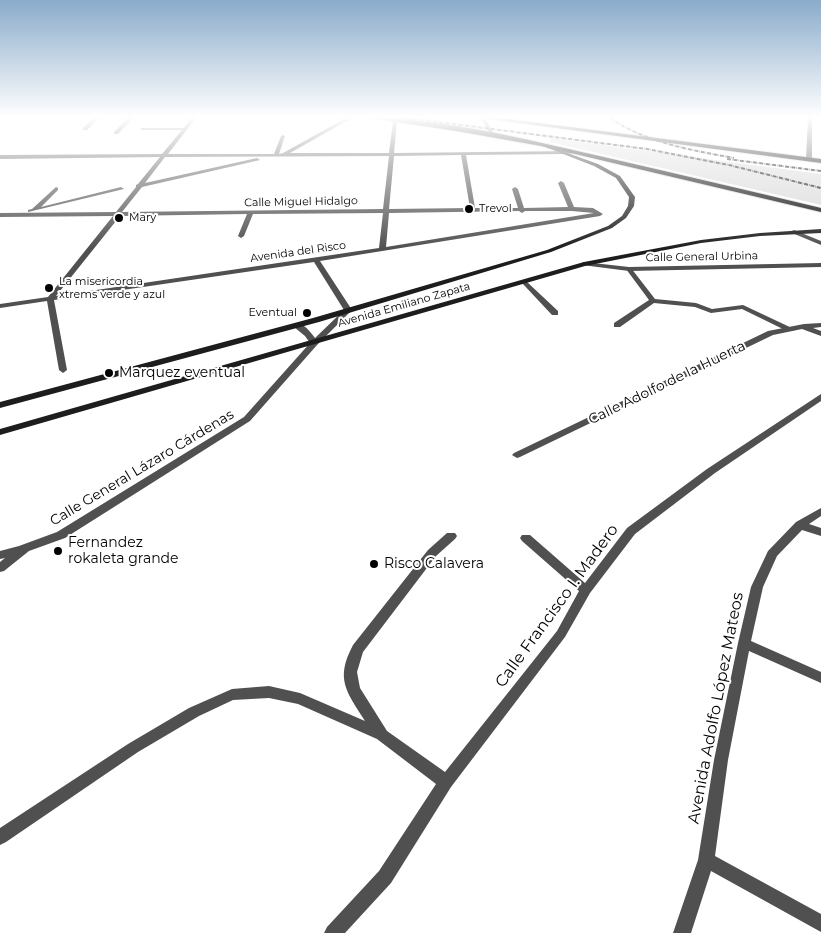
<!DOCTYPE html>
<html>
<head>
<meta charset="utf-8">
<style>
  body { margin:0 }
  canvas { display:block; background:#fff }
</style>
</head>
<body>
<canvas width="821" height="933"></canvas>
<script>
const context = document.querySelector('canvas').getContext('2d');
context.lineJoin = 'round';
function fillPath(path, color) { context.fillStyle = color; context.fill(path, 'evenodd'); }
function strokePath(path, color, width, dash) { context.strokeStyle = color; context.lineWidth = width; context.lineCap = dash ? 'butt' : 'round'; context.setLineDash(dash || []); context.stroke(path); }
function label(font, color, halo, rows, align = 'center') {
  context.font = font + ' Montserrat,sans-serif'; context.lineWidth = 4; context.setLineDash([]); context.textBaseline = 'middle'; context.strokeStyle = halo; context.fillStyle = color; for (const [text, x, y, turn = 0] of rows) {
    context.save(); context.translate(x, y); context.rotate((+turn || 0) * Math.PI / 180); context.textAlign = isNaN(turn) ? turn : align; if (halo) context.strokeText(text, 0, 0); context.fillText(text, 0, 0); context.restore();
  }
}
fillPath(new Path2D(`
  M550,138L821,174V205L550,142Z`), '#d7d7d7');
const primary = new Path2D(`
  M370,118C440,118 525,139 595,155C670,172 746,190 821,208V212L541,146L456,131Z
  M481,118H500L821,159V163Z`);
strokePath(primary, '#dbdbdb', 2);
fillPath(new Path2D(`
  M627,268H631L655,299L696,303L712,309L743,305L794,329L793,331H787L742,309L711,313L695,307L654,303L620,327H614V323L649,300L626,269Z`), '#505050');
fillPath(new Path2D(`
  M94,118H99L87,130H83V128Z
  M128,118H133L118,134H114V132Z
  M191,118H196L168,154H274L281,136L283,135L285,136L279,154L283,153L346,118H352L290,153H389L393,121L395,120L397,121L394,153L573,151L575,153L565,154L466,155L475,208H518L512,189L515,187L518,189L524,208L568,207L558,183L561,181L564,183L574,207L593,208L603,214L600,216L320,261L352,310L317,345L250,421L65,538L29,551L4,571L0,572V562L5,558L0,559V551L19,546L57,532L244,417L310,343L305,336L294,327V323C303,322 310,331 315,338L344,310L314,262L54,300L67,370L63,373L59,370L47,301L0,308V304L48,297L113,216L0,217V213L116,212L136,187V185L138,184L160,157L0,159V155L162,154L182,130H142L140,128H184ZM461,155L470,208L389,209L394,156ZM389,156L383,209L122,212L142,187L260,160L257,158L145,183L165,157ZM519,211L522,213L525,211H572L594,213L386,247L389,213ZM383,213L379,248L56,296L120,216L247,214L238,236L241,238L244,236L253,214Z
  M481,118H485L495,136H491Z
  M56,187L58,188V190L41,207L121,187L124,189L28,212V210L32,209Z
  M794,230L821,241V245L792,233V231Z
  M584,262L629,267L821,263V267L629,271L582,265V263Z
  M522,281H526L558,311V315H552L522,283Z
  M821,323V327L813,328L821,331V336L802,329L773,335L520,457L517,458L512,455L514,453L768,331L804,324Z
  M821,394V401L715,473L635,534L590,593L565,637L451,787L391,883L345,933H324L327,927L379,871L436,784L377,739L298,704L269,698L233,700L199,716L138,752L6,842L0,845V828L128,744L189,708L232,689L269,686L300,693L365,721C346,691 335,679 353,645L428,550L447,533H455L457,536L455,539L436,556L363,652L357,672L360,688L387,731L445,772L557,631L579,591L522,541L520,538L522,535H530L585,583L627,528L707,469Z
  M821,508V516L809,524L821,528V536L802,530L777,556L763,587L751,641L821,672V683L749,651L728,760L715,856L821,914V932L711,871L691,933H673L698,860L714,760L738,643L751,587L768,551L796,522Z`), '#505050');
fillPath(new Path2D(`
  M808,118H812V159L809,161L806,159Z`), '#505050');
fillPath(new Path2D(`
  M540,143L598,164L620,176L635,197L634,206L626,218L612,228L551,252L319,322L0,408V402L313,318L547,250L608,226L622,216L628,206L629,197L616,178L594,166L540,145Z
  M821,229V233L760,236L701,243L585,266L0,435V429L584,262L701,240L760,233Z`), '#1d1d1d');
fillPath(primary, '#000');
strokePath(new Path2D(`
  M395,118L414,120
  M407,118L647,149L729,165L821,188
  M610,118C647,143 691,150 734,158
  M727,159L821,171`), '#000', 2, [4, 1, 0.5, 1]);
const sky = context.createLinearGradient(0, 0, 0, 249);
sky.addColorStop(0, '#8aabca');
sky.addColorStop(0.47, '#fff');
sky.addColorStop(1, '#ffffff00');
context.fillStyle = sky;
context.fillRect(0, 0, 821, 249);
for (const [x, y, r, color] of [
  [469,209,5,"#000"],
  [119,218,5,"#000"],
  [49,288,5,"#000"],
  [307,313,5,"#000"],
  [109,373,5,"#000"],
  [58,551,5,"#000"],
  [374,564,5,"#000"]
]) { const dot = new Path2D(); dot.arc(x, y, r, 0, 2 * Math.PI); context.fillStyle = color; context.fill(dot); strokePath(dot, '#fff', 2); }
label('11px', '#000', '#fff', [
  ["Calle Miguel Hidalgo",301,202,-1],
  ["Avenida del Risco",298,252,-8],
  ["Calle General Urbina",702,257,-1],
  ["Avenida Emiliano Zapata",404,305,-16]
]);
label('11px', '#000', '#fff', [
  ["Trevol",479,209],
  ["Mary",129,218],
  ["La misericordia",59,282],
  ["xtrems verde y azul",59,295],
  ["Eventual",297,313,"right"]
], 'left');
label('14px', '#000', '#fff', [
  ["Marquez eventual",119,373],
  ["Fernandez",68,543],
  ["rokaleta grande",68,559],
  ["Risco Calavera",384,564]
], 'left');
label('14px', '#000', '#fff', [
  ["Calle Adolfo de la Huerta",667,383,-26],
  ["Calle General Lázaro Cárdenas",142,468,-31]
]);
label('16px', '#000', '#fff', [
  ["Calle Francisco I. Madero",557,606,-54],
  ["Avenida Adolfo López Mateos",716,708,-79]
]);
</script>
</body>
</html>
